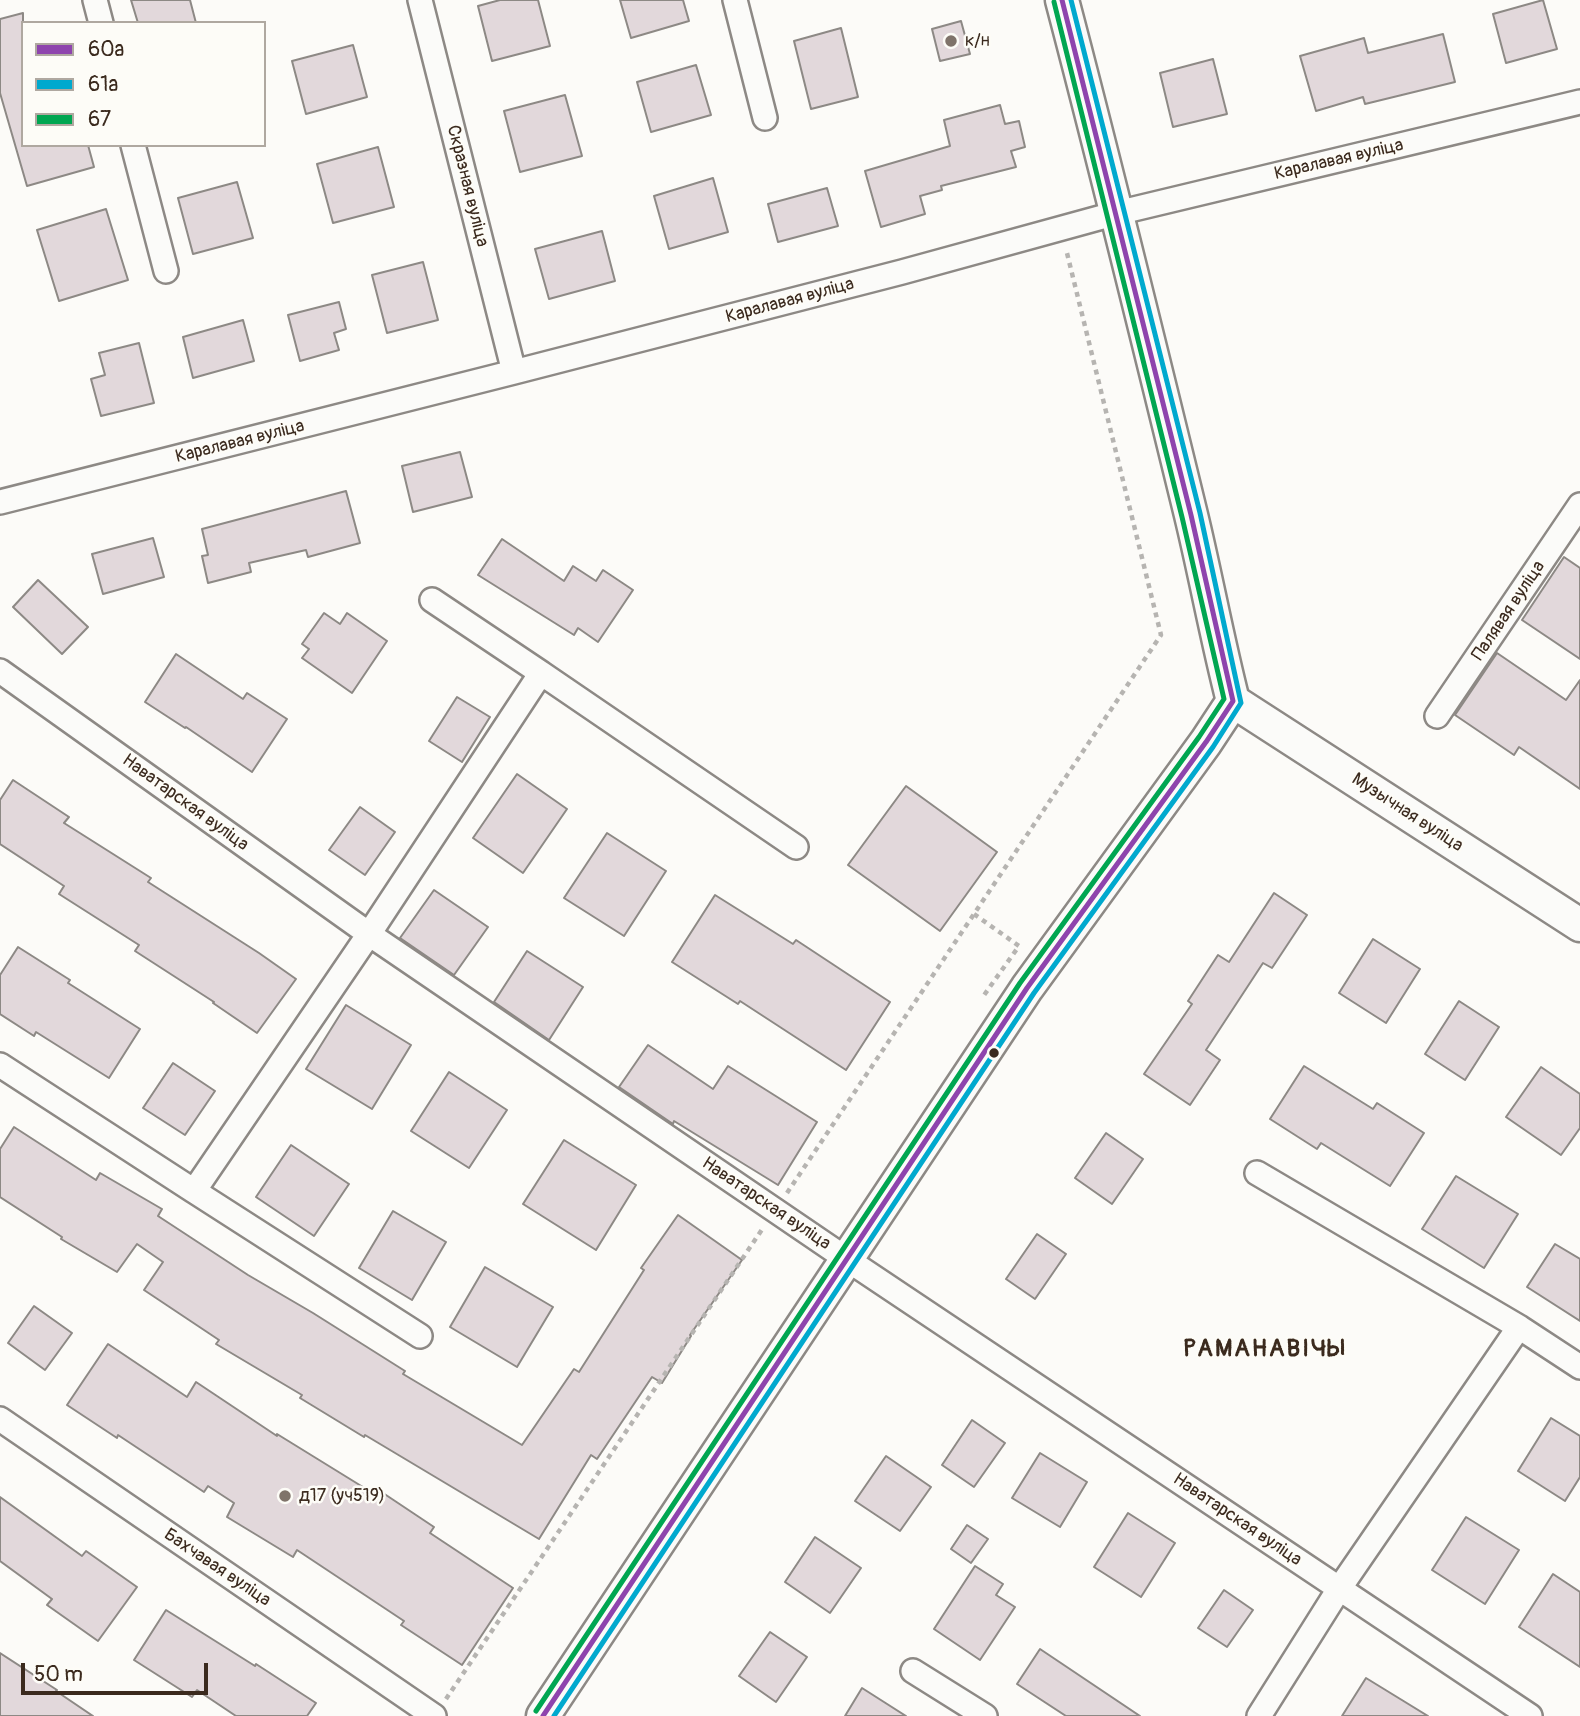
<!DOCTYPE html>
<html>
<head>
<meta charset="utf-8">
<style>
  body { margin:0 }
  #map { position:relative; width:1580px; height:1716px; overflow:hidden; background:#fcfbf8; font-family:Pangolin,sans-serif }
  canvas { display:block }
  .legend { position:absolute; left:21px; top:21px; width:245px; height:126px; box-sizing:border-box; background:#fdfcf7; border:2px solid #afa8a0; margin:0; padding:9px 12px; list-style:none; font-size:21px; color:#3b2a1e }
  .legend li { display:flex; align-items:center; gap:14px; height:35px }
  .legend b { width:35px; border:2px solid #afa8a0 }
  .scale { position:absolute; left:21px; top:1663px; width:187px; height:32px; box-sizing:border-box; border:4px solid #3b2a1e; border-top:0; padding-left:9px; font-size:21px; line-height:24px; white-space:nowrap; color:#3b2a1e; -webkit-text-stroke:5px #fdfcf7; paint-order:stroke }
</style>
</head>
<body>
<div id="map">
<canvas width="1580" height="1716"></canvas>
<ul class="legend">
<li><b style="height:9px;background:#8e44ad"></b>60а</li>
<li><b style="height:9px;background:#00a9ce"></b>61а</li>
<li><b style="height:9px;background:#00a651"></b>67</li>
</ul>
<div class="scale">50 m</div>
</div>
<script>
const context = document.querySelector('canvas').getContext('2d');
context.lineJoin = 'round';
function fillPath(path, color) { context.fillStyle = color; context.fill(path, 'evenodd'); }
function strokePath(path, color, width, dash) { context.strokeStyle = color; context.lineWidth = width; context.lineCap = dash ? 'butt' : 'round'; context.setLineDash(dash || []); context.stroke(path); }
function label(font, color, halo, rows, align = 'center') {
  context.font = font + ' Pangolin,sans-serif'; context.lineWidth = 5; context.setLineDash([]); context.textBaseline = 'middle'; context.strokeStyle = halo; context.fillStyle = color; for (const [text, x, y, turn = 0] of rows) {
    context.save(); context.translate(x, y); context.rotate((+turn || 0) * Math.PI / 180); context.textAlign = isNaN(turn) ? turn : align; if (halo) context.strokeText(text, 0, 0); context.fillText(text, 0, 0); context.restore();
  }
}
const building = new Path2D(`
  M131,0H190L196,23H138Z
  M500,0H538L550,46L492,61L478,6Z
  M620,0H683L689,21L631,38Z
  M1543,0L1557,49L1506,63L1493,14Z
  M23,13V145H88L94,167L27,186L0,93V19Z
  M961,21L970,54L940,61L932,29Z
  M841,28L858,97L811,109L794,41Z
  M1443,34L1455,82L1365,104L1363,97L1316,111L1300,56L1364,38L1368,53Z
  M353,45L367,97L306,114L292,61Z
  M1213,59L1227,114L1173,127L1160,73Z
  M696,65L711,115L651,132L637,82Z
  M565,95L582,156L520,172L504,111Z
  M1000,105L1005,124L1019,121L1025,147L1011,151L1016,167L941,186L942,190L920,196L925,214L881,227L865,171L950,146L944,120Z
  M378,147L394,207L333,223L317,164Z
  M713,178L728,232L669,249L654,196Z
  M237,182L253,238L193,254L178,198Z
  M827,188L838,226L778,242L768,204Z
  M106,209L128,280L59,301L37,230Z
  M602,231L615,281L549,299L535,249Z
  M423,262L438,320L387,333L372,275Z
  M339,302L346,329L334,333L339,350L300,361L288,315Z
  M243,320L254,361L193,378L183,337Z
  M139,343L154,403L101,416L91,379L105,375L99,353Z
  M460,452L472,497L413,512L402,466Z
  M346,491L360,543L308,557L306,550L249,563L251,572L208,583L202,556L208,555L202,529Z
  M153,538L164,577L103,594L92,554Z
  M502,539L564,581L573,566L596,581L603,570L633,590L598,642L578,628L574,635L478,575Z
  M1564,557L1580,568V659L1522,620Z
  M38,580L88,627L62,654L13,607Z
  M324,613L340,624L347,613L387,641L352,693L302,658L309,649L302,644Z
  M1497,653L1566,700L1580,680V789L1519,747L1514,755L1455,715Z
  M176,654L243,699L247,693L287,719L252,772L186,727L185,728L145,702Z
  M457,697L490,717L462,762L429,741Z
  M517,774L567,809L523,873L473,838Z
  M13,780L69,817L64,823L151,878L148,882L259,953L296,979L257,1033L213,1003L214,1002L135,951L139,945L59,894L64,886L0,844V800Z
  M906,786L997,852L940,931L848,865Z
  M360,807L395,832L365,875L329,850Z
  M607,833L666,871L624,936L564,898Z
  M434,890L488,927L454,975L400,938Z
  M1274,893L1307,915L1272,968L1263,963L1206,1050L1220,1060L1190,1105L1144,1074L1192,1004L1188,1001L1218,955L1229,962Z
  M715,895L793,944L796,940L890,1002L846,1070L740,1001L738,1004L672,962Z
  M1373,939L1420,969L1386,1023L1339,993Z
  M18,947L70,980L68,983L140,1029L109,1078L36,1032L34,1036L0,1014V975Z
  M527,951L583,987L549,1040L494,1002Z
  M1459,1001L1499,1027L1465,1080L1425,1054Z
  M346,1005L411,1045L372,1109L306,1069Z
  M648,1045L713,1089L728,1066L817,1122L778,1185L674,1121L673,1124L619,1087Z
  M173,1063L215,1091L185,1135L143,1108Z
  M1304,1066L1373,1109L1377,1103L1424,1133L1390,1186L1321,1143L1317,1149L1270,1119Z
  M1541,1067L1580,1094V1128L1561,1155L1506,1117Z
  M449,1072L507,1110L469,1168L411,1131Z
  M14,1127L96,1180L100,1173L162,1209L158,1216L248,1275L313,1313L405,1371L403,1374L522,1445L574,1369L579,1372L644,1270L641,1268L678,1215L742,1260L690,1335L691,1336L662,1383L652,1377L597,1459L591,1455L539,1539L365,1435L364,1437L300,1398L302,1395L216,1344L219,1340L144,1290L163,1262L137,1244L117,1272L61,1239L62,1237L0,1197V1149Z
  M1106,1133L1143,1159L1112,1204L1075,1178Z
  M564,1140L636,1185L596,1250L523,1204Z
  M291,1145L349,1184L314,1236L256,1197Z
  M1456,1176L1518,1214L1484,1268L1422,1229Z
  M393,1211L446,1242L412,1300L359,1268Z
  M1037,1234L1066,1254L1035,1299L1006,1279Z
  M1555,1244L1580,1259V1321L1527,1287Z
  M485,1267L553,1307L517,1367L450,1327Z
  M34,1306L72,1333L45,1370L8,1343Z
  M108,1344L187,1397L196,1382L277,1436V1434L371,1492L374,1487L434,1527L430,1533L513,1588L462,1665L401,1625L404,1621L297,1550L293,1557L227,1517L234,1503L208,1486L204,1492L118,1435L117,1438L67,1405Z
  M1551,1418L1580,1436V1477L1565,1501L1518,1471Z
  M972,1420L1005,1443L974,1487L942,1465Z
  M1040,1453L1087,1482L1060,1527L1012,1498Z
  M886,1456L931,1487L900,1531L855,1501Z
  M0,1497L82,1556L86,1551L137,1587L98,1641L47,1605L52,1599L0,1561Z
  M1128,1513L1175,1543L1141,1597L1094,1567Z
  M1466,1517L1519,1550L1485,1604L1432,1570Z
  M967,1525L988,1539L971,1563L951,1549Z
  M815,1537L861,1568L830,1613L785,1582Z
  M975,1566L1003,1584L996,1595L1015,1607L980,1660L934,1629Z
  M1553,1574L1580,1592V1667L1519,1627Z
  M1224,1590L1253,1610L1227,1647L1198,1628Z
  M166,1610L255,1666L256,1664L316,1703L307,1716H236L197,1690L192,1697L134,1660Z
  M770,1632L807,1657L776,1702L739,1676Z
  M1040,1649L1140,1716H1066L1017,1684Z
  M0,1653L57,1690L56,1691L93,1716H0Z
  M1366,1678L1428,1716H1342Z
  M862,1688L906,1716H845Z`);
fillPath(building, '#e2d8db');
strokePath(building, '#8d8985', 2);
const street = new Path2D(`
  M95,0L101,23
  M420,0L514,372
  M735,0L765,118
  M133,145L166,271
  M0,502L514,372L902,272L1117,213L1580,102
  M432,600L541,673
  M0,671L369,934L848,1260L1530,1716
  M1437,716L1580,505
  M0,1065L194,1191
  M1257,1173L1519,1327
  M420,1336L194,1191L369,934L541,673L796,847
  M0,1419L434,1716
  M913,1671L985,1716
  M1259,1716L1339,1589L1519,1327L1580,1367`);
const secondary = new Path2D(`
  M1233,701L1580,925
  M543,1716L1027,988L1206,742L1233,701C1217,639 1206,577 1191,515C1149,343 1107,171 1062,0`);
strokePath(street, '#8d8985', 28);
strokePath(secondary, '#8d8985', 37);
strokePath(new Path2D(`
  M974,914L1019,946L982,998
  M787,1193L1161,635L1066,249
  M446,1699L763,1228`), '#b6b4b1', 4.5, [5, 5]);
strokePath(street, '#fbfbf9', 23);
strokePath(secondary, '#fbfbf9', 32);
strokePath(new Path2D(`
  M543,1716L1027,988L1206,742L1233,701L1191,515L1062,0`), '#8e44ad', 5);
strokePath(new Path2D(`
  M554,1716L1034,993L1213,747L1241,703L1200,513L1071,0`), '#00a9ce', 5);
strokePath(new Path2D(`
  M536,1711L1020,983L1199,737L1224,699L1182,517L1054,2`), '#00a651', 5);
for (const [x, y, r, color] of [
  [951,41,7,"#7f736a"],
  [994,1053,6,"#3b2a1e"],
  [285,1496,7,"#7f736a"]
]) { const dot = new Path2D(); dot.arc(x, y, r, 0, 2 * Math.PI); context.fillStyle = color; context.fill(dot); strokePath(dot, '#fdfcf7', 2.5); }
label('18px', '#3b2a1e', '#fdfcf7', [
  ["к/н",965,41],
  ["д17 (уч519)",299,1496]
], 'left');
label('18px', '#3b2a1e', '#fdfcf7', [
  ["Каралавая вуліца",1339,160,-13],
  ["Скразная вуліца",467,186,76],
  ["Каралавая вуліца",790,301,-15],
  ["Каралавая вуліца",240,442,-14],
  ["Палявая вуліца",1509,611,-56],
  ["Наватарская вуліца",185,803,36],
  ["Музычная вуліца",1407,813,33],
  ["Наватарская вуліца",766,1204,34],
  ["Наватарская вуліца",1237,1520,34],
  ["Бахчавая вуліца",217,1568,34]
]);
context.letterSpacing = '2px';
label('bold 24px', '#3b2a1e', '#fdfcf7', [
  ["РАМАНАВІЧЫ",1265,1350]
]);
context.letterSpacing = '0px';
</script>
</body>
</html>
